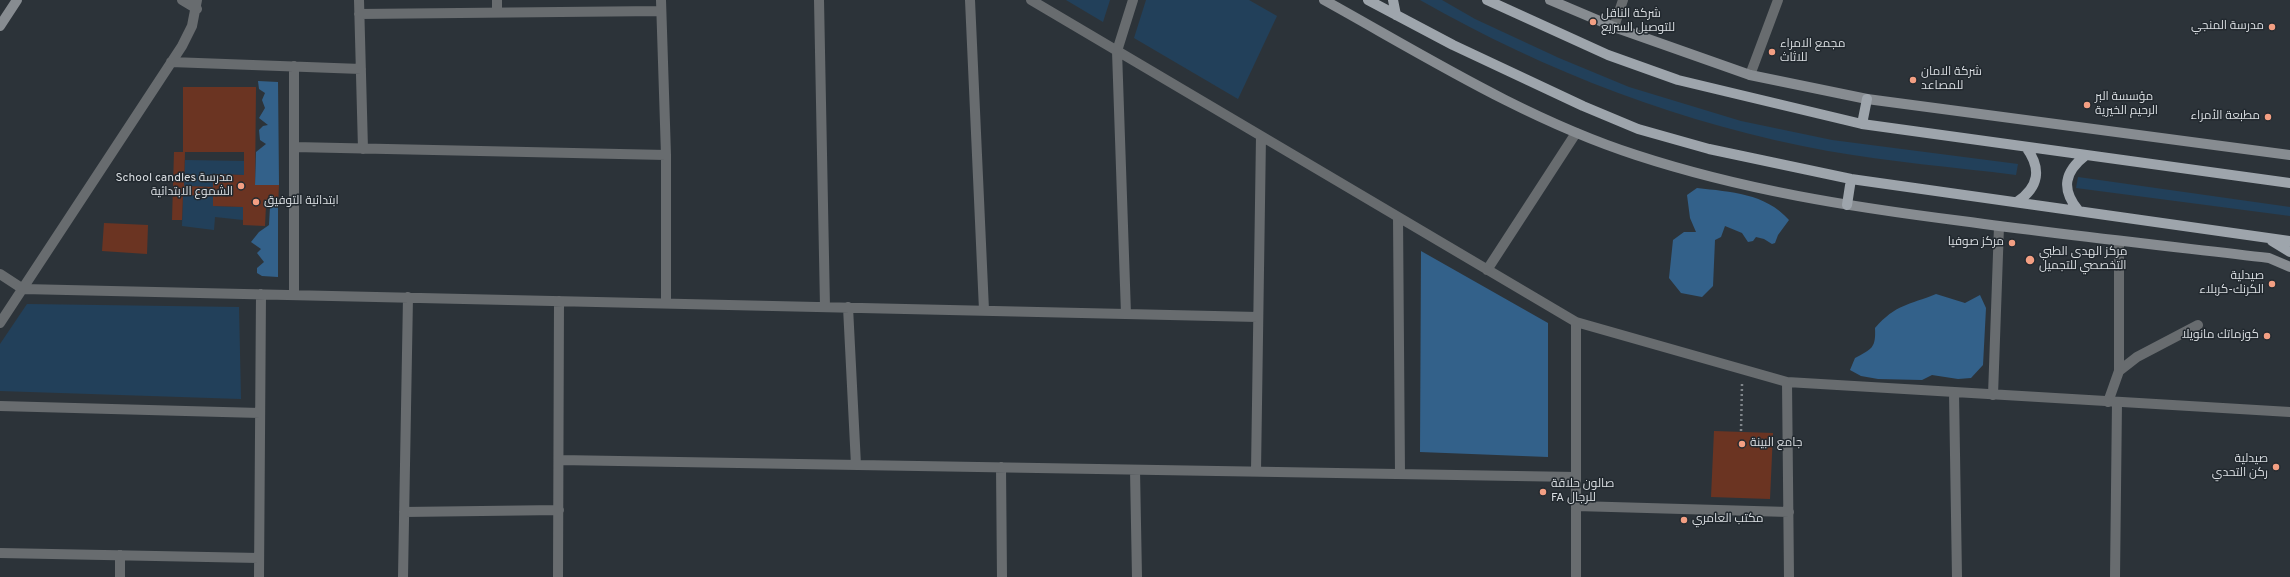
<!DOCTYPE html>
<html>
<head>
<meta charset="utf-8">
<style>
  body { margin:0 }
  canvas { display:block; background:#2c3339 }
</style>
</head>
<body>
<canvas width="2290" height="577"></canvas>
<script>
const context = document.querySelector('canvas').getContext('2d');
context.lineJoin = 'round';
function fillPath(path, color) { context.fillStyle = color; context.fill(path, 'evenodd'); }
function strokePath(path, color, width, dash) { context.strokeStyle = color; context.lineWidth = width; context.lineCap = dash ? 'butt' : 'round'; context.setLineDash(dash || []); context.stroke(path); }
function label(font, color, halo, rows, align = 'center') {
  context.font = font + ' Overpass,Cairo,sans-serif'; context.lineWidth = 3; context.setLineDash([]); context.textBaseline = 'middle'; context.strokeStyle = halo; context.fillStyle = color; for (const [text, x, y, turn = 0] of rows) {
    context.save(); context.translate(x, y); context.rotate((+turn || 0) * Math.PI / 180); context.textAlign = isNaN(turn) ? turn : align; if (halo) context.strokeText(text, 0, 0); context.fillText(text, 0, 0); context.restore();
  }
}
fillPath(new Path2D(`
  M1066,0H1110L1103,22Z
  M1146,0H1249L1277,16L1238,99L1134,38Z
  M1420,0H1442L1475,19L1559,58L1629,87L1741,121L1832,140L2018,164L2016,175C1953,167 1890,162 1828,151C1685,125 1546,72 1420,0Z
  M185,160L244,161V175L213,174V187L184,186Z
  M2078,177L2290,207V216L2076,188Z
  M183,195L213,196V206L243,207V220L215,217L214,230L182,226Z
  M27,304L239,307L241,399L0,391V344Z`), '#22405a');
fillPath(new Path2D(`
  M258,81L278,82L279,185H255L256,152L266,144L260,140L259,130L263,126L268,125L259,118L265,108L262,100L265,93L259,89Z
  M1697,188C1731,192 1765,193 1789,220L1778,235L1775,243L1772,244L1764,239L1756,237L1753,241L1748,242L1742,233L1725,226L1721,237L1715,240L1713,286L1702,297L1681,293L1669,278L1673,240L1684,232H1696L1690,218L1687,195Z
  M278,205V277L262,276L257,273V268L264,262L257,253L261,249L251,242L259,232L269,225L270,207Z
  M1421,251L1548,323V457L1420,452Z
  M1936,294L1965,303L1980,295L1986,308L1983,365L1971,378L1958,379L1932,375L1922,380L1878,379L1861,376L1850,370L1855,358C1872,349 1876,348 1875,328C1896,304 1909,305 1936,294Z`), '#33618a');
fillPath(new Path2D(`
  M183,87H256L255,185H279L278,205H266L265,226L243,225V207L213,206V196L183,195L182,220H172L174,152H183ZM185,152H244V175L213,174V187L184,186Z
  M104,223L148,225L147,254L102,251Z
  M1714,431L1773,433L1770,499L1711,497Z`), '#6b3422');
strokePath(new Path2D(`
  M1741,431L1742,384`), '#80868b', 2.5, [2, 3]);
strokePath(new Path2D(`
  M182,0L197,9
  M359,0L363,149
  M497,0V12
  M661,0L666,155V303
  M819,0L825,307
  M970,0L984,310
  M1031,0L1576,322L1787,382L2290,412
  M359,14L661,11
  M1614,27L1623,0
  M171,62L361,69
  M1750,75L1778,0
  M294,147L666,155
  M1398,217L1400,474
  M2119,241V371
  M1487,270L1576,133
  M0,274L23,289L1258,317
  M294,295V66
  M848,307L856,465
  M1126,314L1117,51L1133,0
  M1576,322V577
  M0,323L182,46L192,26L197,0
  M1787,382L1789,577
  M1954,392L1957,577
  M1993,395L1999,226
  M2108,402L2119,371L2137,357L2198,325
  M0,406L260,413
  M559,460L1576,477
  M1001,467L1002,577
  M1135,470L1137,577
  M1256,471L1261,136
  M1576,506L1789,512
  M404,512L559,510
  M0,553L259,558
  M120,555V577
  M259,577L261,294
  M403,577L408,297
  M558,577L559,301
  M2115,577L2117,402`), '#686c6f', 10);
strokePath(new Path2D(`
  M1324,0C1425,56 1525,119 1636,155C1743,190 1851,207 1962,221C2065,235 2167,246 2269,258L2290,267
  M1550,0L1614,27L1750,75L1867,99L2290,155
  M0,26L17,0`), '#878c91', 10);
strokePath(new Path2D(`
  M1368,0L1453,45L1583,106L1638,129L1709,149L1851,179L2290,241
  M1393,0L1396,15
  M1487,0L1608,55L1678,80L1862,124L2290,183
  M1862,124L1867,99
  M2017,202C2039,187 2042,169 2026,147
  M1847,205L1851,179
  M2078,210C2061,189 2064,172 2086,155
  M2272,241L2290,252`), '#9ea5ac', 10);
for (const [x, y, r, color] of [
  [1593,22,4,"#f39f83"],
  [2272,27,4,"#f39f83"],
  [1772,52,4,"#f39f83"],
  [1913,80,4,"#f39f83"],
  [2087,105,4,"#f39f83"],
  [2268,117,4,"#f39f83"],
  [241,186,4,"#f39f83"],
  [256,202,4,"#f39f83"],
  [2012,243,4,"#f39f83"],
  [2030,260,5,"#f39f83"],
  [2272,284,4,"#f39f83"],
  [2267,336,4,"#f39f83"],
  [1742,444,4,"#f39f83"],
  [2276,467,4,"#f39f83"],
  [1543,492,4,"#f39f83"],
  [1684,520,4,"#f39f83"]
]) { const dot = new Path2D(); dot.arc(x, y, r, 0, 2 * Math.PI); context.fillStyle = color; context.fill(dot); strokePath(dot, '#22292f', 1.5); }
label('12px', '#dadee2', '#22292f', [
  ["شركة الناقل",1601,15],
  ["للتوصيل السريع",1601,29],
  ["مدرسة المنجي",2264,27,"right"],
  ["مجمع الامراء",1780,45],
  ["للاثاث",1780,59],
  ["شركة الامان",1921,73],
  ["للمصاعد",1921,87],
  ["مؤسسة البر",2095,98],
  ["الرحيم الخيرية",2095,112],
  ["مطبعة الأمراء",2260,117,"right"],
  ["School candles مدرسة",233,179,"right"],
  ["الشموع الابتدائية",233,193,"right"],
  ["ابتدائية التوفيق",264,202],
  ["مركز صوفيا",2004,243,"right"],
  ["مركز الهدى الطبي",2039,253],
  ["التخصصي للتجميل",2039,267],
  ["صيدلية",2264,277,"right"],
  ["الكرنك-كربلاء",2264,291,"right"],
  ["كوزماتك مانويلا",2259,336,"right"],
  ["جامع البينة",1750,444],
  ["صيدلية",2268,460,"right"],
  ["ركن التحدي",2268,474,"right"],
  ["صالون حلاقة",1551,485],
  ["FA للرجال",1551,499],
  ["مكتب العامري",1692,520]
], 'left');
</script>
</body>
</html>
